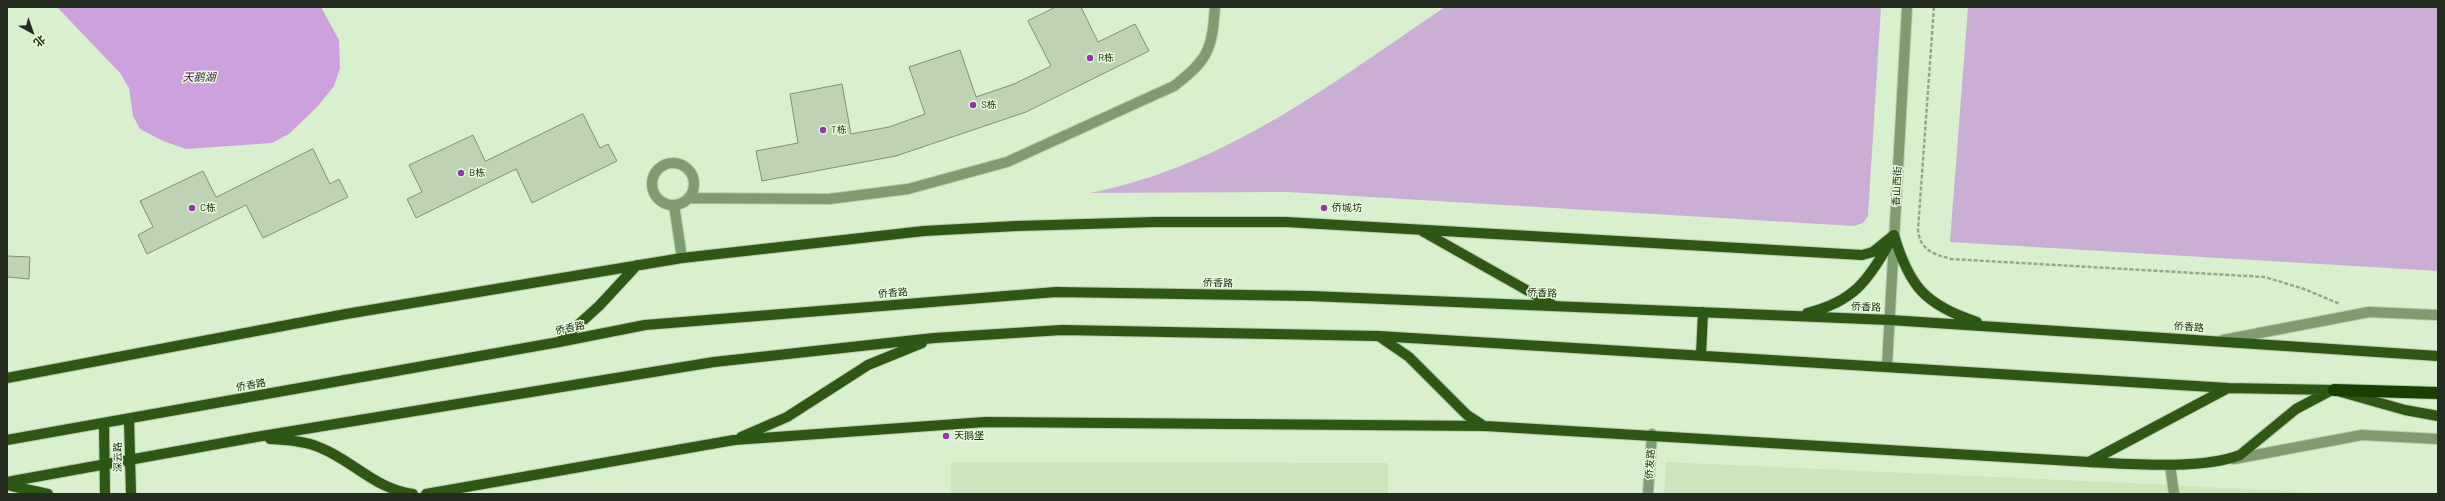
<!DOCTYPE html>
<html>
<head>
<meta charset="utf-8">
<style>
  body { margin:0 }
  #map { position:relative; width:2445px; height:501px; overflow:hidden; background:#d9f0cf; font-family:Barlow,"Noto Sans SC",sans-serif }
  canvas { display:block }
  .frame { position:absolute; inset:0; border:8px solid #232c1f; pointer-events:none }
  .north { position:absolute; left:12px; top:12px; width:40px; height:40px; -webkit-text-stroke:3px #e6fddc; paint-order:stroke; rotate:140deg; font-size:11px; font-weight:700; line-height:16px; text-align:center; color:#232c1f }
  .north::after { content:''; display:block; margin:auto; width:14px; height:18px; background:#232c1f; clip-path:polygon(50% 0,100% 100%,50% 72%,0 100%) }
</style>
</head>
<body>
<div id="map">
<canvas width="2445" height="501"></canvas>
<div class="frame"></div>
<div class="north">北</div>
</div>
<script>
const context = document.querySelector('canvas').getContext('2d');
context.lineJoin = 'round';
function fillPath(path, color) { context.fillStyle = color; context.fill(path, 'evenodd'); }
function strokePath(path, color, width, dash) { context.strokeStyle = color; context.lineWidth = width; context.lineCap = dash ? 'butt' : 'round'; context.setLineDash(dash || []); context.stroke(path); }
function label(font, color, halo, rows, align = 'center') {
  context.font = font + ' Barlow,"Noto Sans SC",sans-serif'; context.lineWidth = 3; context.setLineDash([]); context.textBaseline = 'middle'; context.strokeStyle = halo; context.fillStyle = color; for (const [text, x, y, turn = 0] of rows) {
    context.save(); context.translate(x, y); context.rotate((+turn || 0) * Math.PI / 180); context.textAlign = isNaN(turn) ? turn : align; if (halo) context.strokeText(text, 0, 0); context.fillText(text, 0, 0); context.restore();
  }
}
fillPath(new Path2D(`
  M951,462L1388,463V494H951Z
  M1666,462L2151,484L2341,494H1664Z`), '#cbe6bf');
fillPath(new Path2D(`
  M1445,7H1881L1868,216L1863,223L1854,226L1287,192L1090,193C1227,166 1332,83 1445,7Z
  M1968,7H2438V271L1950,242Z`), '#cbaed5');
fillPath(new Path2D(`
  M57,7H321L339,40L340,68L334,86L318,106L289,134L272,143L186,149L163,141L140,129L133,116L129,88L120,73Z`), '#cda1dd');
const building = new Path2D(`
  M1056,7H1081L1098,42L1135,24L1149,51L1026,112L896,156L762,181L756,151L798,143L790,94L842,84L851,134L889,127L925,114L909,67L960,50L976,97L1014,84L1051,66L1028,21Z
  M583,114L600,148L608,144L617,161L532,203L516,169L416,218L407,199L422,192L409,165L473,135L485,161Z
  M313,149L330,184L339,179L348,197L263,238L246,205L147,254L138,235L153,227L140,201L203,171L216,197Z
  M7,256L30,257L29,279L7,277Z`);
fillPath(building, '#bdd3b3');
strokePath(building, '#7c9173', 1);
const minor = new Path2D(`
  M652 184a21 21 0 1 1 42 0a21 21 0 1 1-42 0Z
  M689,198L829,199L908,189L1007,162L1174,86C1208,60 1212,50 1215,7
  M674,205L682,258
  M2223,340L2369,312L2438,315
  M1887,366L1907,7
  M2234,459L2362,435L2438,439
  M2170,465L2174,494
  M1648,494L1652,434`);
const major = new Path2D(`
  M1422,231L1553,305
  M1894,235C1909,286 1925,305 1977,322
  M1807,313C1853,302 1868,281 1890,242
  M1380,337L1409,357L1467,415L1484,426
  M559,342L599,306L637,265
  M1701,355L1703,312
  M7,378L346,314L682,258L924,231L1016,226L1155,222H1286L1862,255L1873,252L1894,235
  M129,419L131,494
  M104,423L105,494
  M741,437L787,417L868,365L922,343
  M270,439C287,440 305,441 321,448C353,461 377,490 413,494
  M7,440L559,342L645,325L1056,292L1310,296L1890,320L2438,356
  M2089,462L2228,388
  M7,482L256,437L714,362L934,338L1062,330L1378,336L2228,388L2334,390L2405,410L2438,416
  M7,485L48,494
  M426,494L734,440L985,422L1485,426L2089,462C2130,464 2202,470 2240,455L2296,409L2330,391`);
const highway = new Path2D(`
  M2334,390L2438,393`);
strokePath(minor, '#b8cdaf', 12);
strokePath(major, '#b8cdaf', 12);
strokePath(highway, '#b8cdaf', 14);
strokePath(new Path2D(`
  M1934,7L1918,230C1920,250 1933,254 1951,259L2265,277L2304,289L2340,304`), '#95a68d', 2.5, [4, 2]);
strokePath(minor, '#7e9b71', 10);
strokePath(major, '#2e5715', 10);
strokePath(highway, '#1a3d02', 12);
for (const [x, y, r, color] of [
  [1090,58,4,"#8e3aa8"],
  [973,105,4,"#8e3aa8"],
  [823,130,4,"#8e3aa8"],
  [461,173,4,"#8e3aa8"],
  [192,208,4,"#8e3aa8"],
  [1324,208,4,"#8e3aa8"],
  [946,436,4,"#8e3aa8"]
]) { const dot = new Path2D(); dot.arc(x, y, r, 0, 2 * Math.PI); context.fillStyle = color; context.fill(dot); strokePath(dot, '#e6fddc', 1.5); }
label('10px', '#232c1f', '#e6fddc', [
  ["R栋",1098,58],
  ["S栋",981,105],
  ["T栋",831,130],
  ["B栋",469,173],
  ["C栋",200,208],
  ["侨城坊",1332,208],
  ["天鹅堡",954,436]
], 'left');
label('10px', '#232c1f', '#e6fddc', [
  ["香山西街",1897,186,-87],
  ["侨香路",1218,283,1],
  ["侨香路",893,293,-5],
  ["侨香路",1542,293,2],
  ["侨香路",1866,307,2],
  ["侨香路",2189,327,4],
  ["侨香路",570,328,-11],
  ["侨香路",251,385,-10],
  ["深云路",118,457,-91],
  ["侨发路",1650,464,-86]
]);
label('italic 11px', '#460f56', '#e6fddc', [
  ["天鹅湖",199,77]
]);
</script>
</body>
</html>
